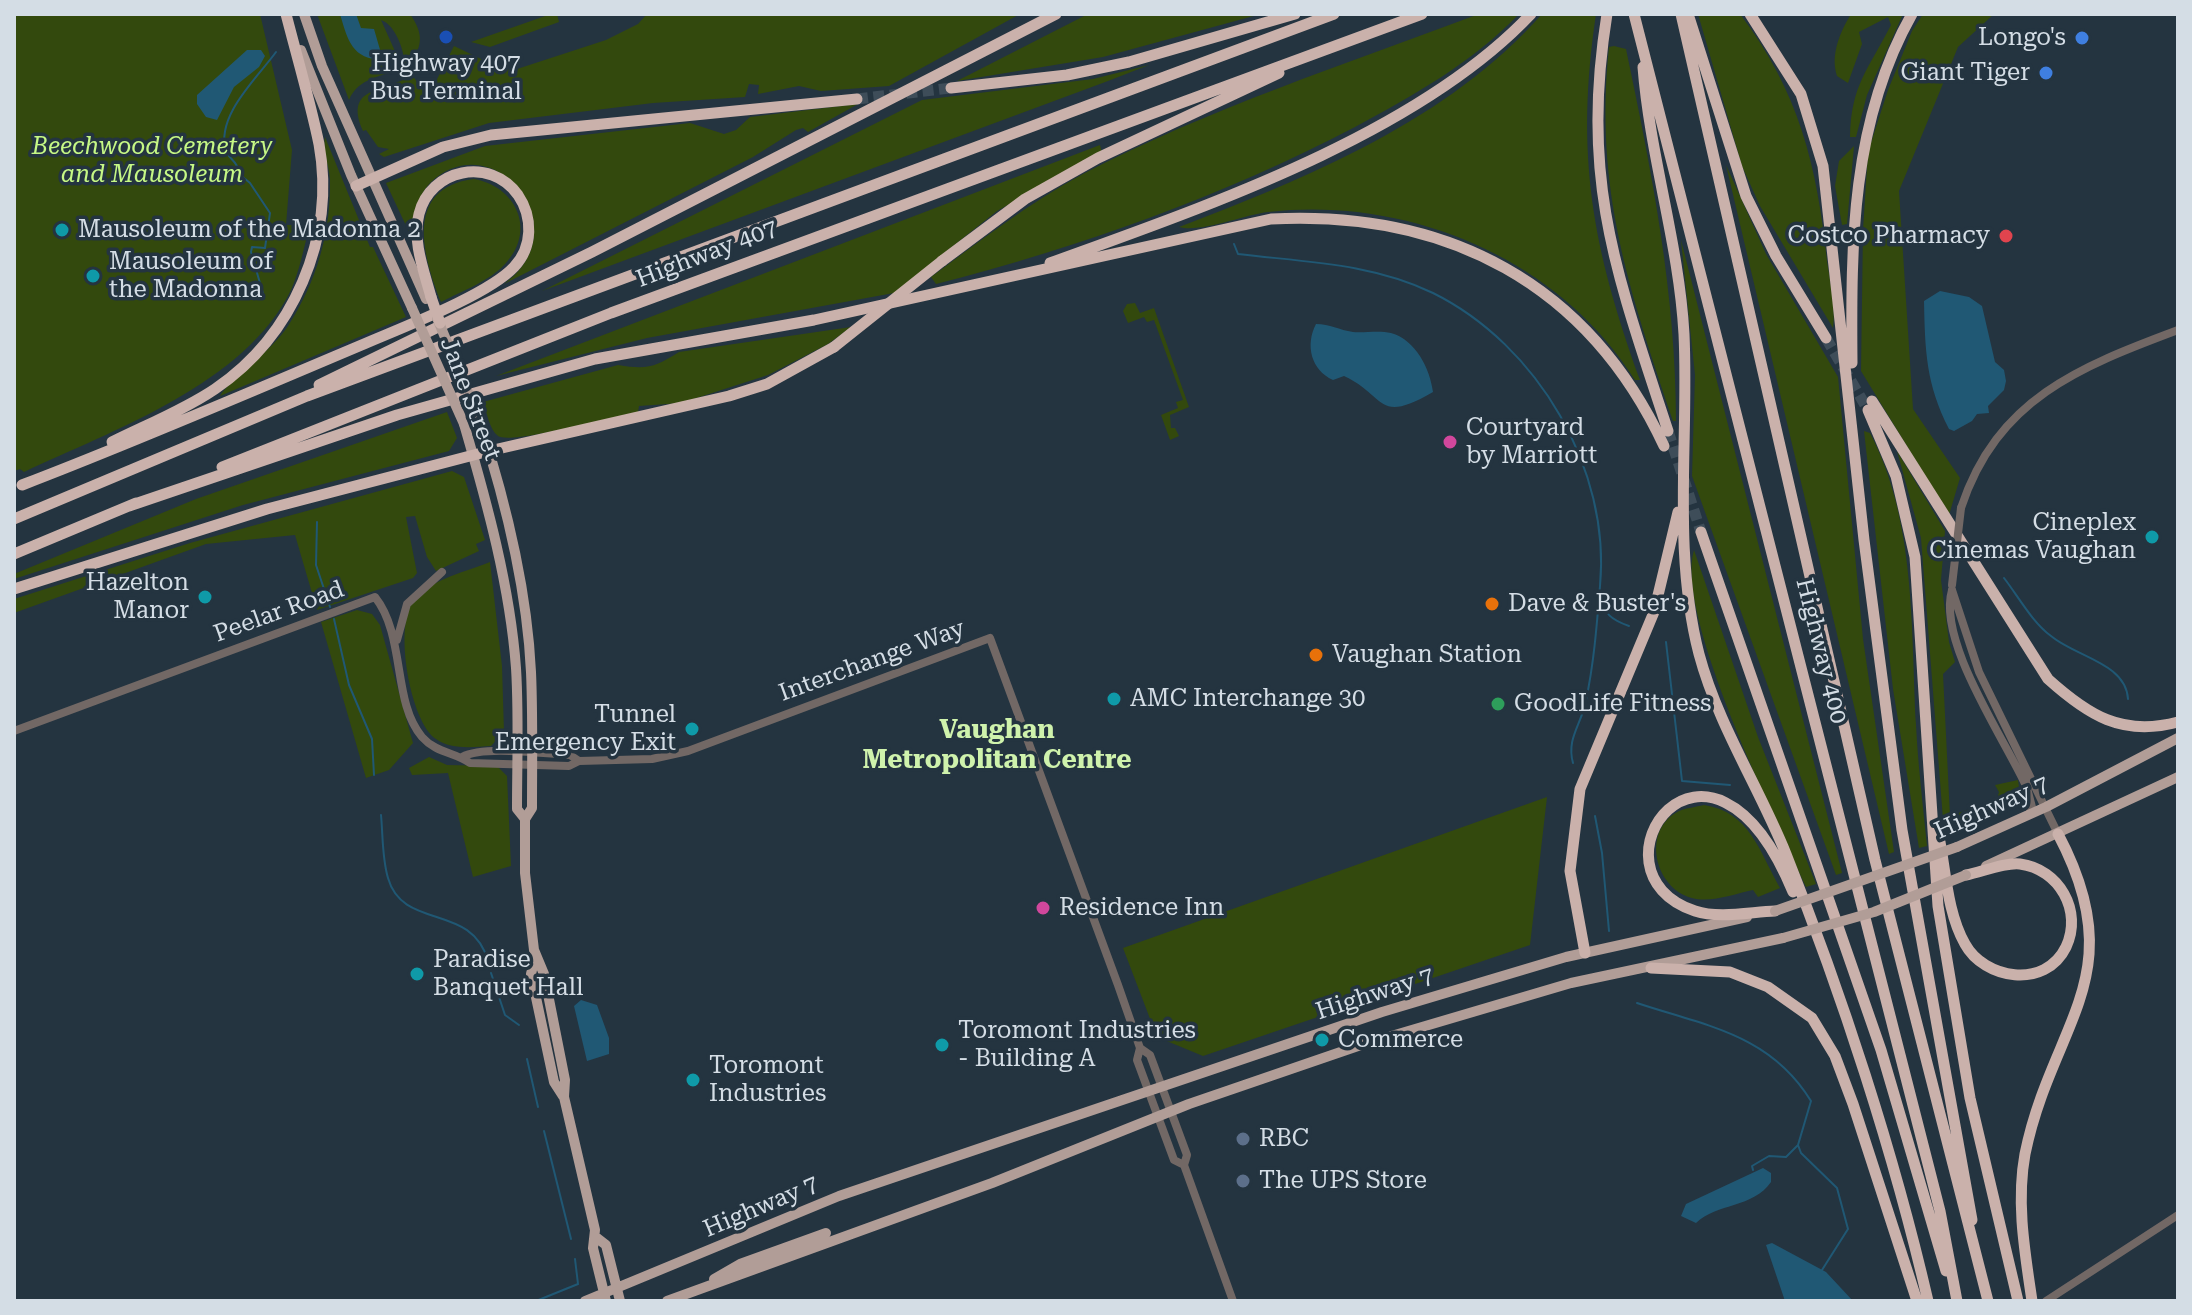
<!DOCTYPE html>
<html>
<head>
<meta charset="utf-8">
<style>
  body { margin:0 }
  #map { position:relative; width:2192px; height:1315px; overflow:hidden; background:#243440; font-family:"Roboto Serif",serif }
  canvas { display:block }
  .frame { position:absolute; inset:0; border:16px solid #d4dde5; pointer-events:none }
</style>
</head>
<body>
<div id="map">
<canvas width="2192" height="1315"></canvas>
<div class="frame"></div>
</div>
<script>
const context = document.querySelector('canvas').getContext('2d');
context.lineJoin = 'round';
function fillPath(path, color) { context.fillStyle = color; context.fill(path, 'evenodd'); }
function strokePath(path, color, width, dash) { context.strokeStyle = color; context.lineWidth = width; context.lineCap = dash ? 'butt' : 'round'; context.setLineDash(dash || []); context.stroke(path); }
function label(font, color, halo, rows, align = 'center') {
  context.font = font + ' "Roboto Serif",serif'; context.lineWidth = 7; context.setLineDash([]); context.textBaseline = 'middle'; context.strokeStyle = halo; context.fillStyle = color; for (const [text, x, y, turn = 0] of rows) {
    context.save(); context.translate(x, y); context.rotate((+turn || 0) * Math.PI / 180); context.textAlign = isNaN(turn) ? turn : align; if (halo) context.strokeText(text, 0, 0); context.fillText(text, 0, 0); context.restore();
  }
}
fillPath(new Path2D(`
  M14,14H260L292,150L286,225H310C304,246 300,270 291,290C245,384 113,430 24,472L20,469L14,471Z
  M317,14H410C424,34 424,48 405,68C405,52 396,25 381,20L403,69C382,76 358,78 349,100Z
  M551,14H557L559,22L490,47L471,42Z
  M647,14H1020L889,86L821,91L799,86L758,94L759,85L749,84L745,97L653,103L489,123L384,157L379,154L389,149L378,147L366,130L363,131C343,85 385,93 412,75L418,83L433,87L454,46L500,68L514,70L606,40L638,24Z
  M1088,14H1261L1103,57L957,81Z
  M1479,14H1519C1472,63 1414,95 1355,127C1223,196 1081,247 936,284L931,277C980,241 1029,203 1083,174C1208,109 1346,64 1479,14Z
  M1542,14H1596C1575,154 1592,247 1640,380H1635C1559,259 1409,196 1268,212C1243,215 1201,233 1179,227C1307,178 1449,120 1542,14Z
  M1698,14H1740C1799,92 1817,165 1827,261C1830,282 1836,307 1833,328L1760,206L1742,166Z
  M1851,14H1903L1867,95L1856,137H1850C1851,85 1868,70 1891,25L1888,17L1859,32L1862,44L1848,83L1837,76C1830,55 1840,32 1851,14Z
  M1923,14H1994L1958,47L1899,191L1913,409L1960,478L1949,515L1861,371L1863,230L1868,152L1888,90L1912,31Z
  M1614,46L1626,49C1652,173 1676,294 1676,421H1673C1629,289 1594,189 1609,47Z
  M1149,65L1108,81L542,291L922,100L1093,79Z
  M858,104L808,132L803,128L796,130L753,157L504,284C582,228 492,122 430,183C415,198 418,220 409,232L386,183L485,146L690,123L724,134L736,130L750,117Z
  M325,137L370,247H373L406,317L220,396C228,381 273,350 288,326C317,281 331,232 330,179C329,165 322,151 325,137Z
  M1100,145L1102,153L997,211L894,293L647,338L496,376Z
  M1854,146L1847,224L1842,225L1835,186L1839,161Z
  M1726,165L1766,254L1838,377L1863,639L1894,852L1889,854Z
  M474,179C515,186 537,229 506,263C490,281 462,291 441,302C423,256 403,188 474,179Z
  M1681,240L1842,873L1836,875L1692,476L1695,375Z
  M1135,303L1140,313L1154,308L1189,407L1170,415L1171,428H1175L1179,436L1170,440L1161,415L1178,408L1176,402L1183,400L1154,320L1147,322L1144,317L1128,323L1123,311L1127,304Z
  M851,327L828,344L768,375L681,403L639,406L638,412C616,416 511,445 498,436C489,429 487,412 483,402L618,365C648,370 655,367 679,352Z
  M447,412L457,438L449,451L243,505L14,579V574L196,499Z
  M1864,431L1870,433C1916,521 1911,628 1916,725C1918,765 1923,806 1927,846L1919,848L1893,689Z
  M1897,451L1945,531L1941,580L1949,642L1955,662L1943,674L1950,816L1997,799L1999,792L1995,785L2018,780L2021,803L2015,806L1944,832L1921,538Z
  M452,471L464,477L485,540L476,544L479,551L436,571L427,557L415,516L406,517L417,573L413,578L317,610L295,535L206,544L14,613V599L190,543Z
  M1694,550L1758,737L1816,884L1806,887C1776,820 1674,614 1694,550Z
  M490,562L502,666L504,732L491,746C473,747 451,750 436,739C410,722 393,624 414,600C432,578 467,572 490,562Z
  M357,610L372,614L380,625L413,743L389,770L366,778L321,622Z
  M429,757L447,765L497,766L507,776L511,866L473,877L448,773L412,775L409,768Z
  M1547,797L1530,945L1203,1056L1157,1037L1123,948Z
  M1704,805C1750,812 1759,851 1780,888L1758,897L1753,890C1734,894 1711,903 1692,898C1654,888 1641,830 1679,811C1686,808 1696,807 1704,805Z`), '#33490d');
fillPath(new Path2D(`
  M340,14H356L361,28L374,29L383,60C352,59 348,41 340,14Z
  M247,50H261L265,56L259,67L234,87L217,120L206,117L197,104V95Z
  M1940,291L1969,297L1982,306L1995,362L2004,370L2006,381L2004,390L1988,406L1989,413L1977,414L1972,421L1954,431L1949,429C1926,384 1925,351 1924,301Z
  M1316,324C1330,324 1339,330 1353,332C1365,333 1379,330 1391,333C1416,340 1430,369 1433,392C1376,425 1387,396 1344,376L1333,380C1311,370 1305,345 1316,324Z
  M581,1000L597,1005L609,1038V1054L587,1061L574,1006Z
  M1763,1168L1771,1173V1182C1753,1208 1717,1203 1696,1223L1681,1216L1686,1204Z
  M1772,1243L1826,1272L1853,1301H1785L1766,1245Z`), '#205874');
strokePath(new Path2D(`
  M1234,244L1238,254C1304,262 1371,263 1433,293C1538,345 1611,470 1600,586C1597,623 1594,663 1586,700C1582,724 1566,738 1573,763
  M264,297L251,252L252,247L265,248L270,213L250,183L238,173L237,166C234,160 228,157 226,151C215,116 258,77 276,52
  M317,522L316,565L330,607
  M2004,578C2018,596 2032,622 2051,636C2076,657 2126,663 2128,699
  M1601,595C1603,614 1612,620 1629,626
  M334,619L349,685L372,739L374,775
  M1666,642L1682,781L1730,785
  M381,815C383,836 382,858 388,878C403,931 472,902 488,961
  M1595,816L1602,853L1609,931
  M491,973L505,1015L519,1025
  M1637,1003C1706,1026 1770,1034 1811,1101L1798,1145L1786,1157L1769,1156L1752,1166L1753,1170
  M527,1059L538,1107
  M544,1131L571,1239
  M1798,1145L1801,1153L1837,1188L1848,1229L1822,1270
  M536,1301L578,1284L575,1259`), '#205874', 2);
strokePath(new Path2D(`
  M857,99L951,88
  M1826,338L1868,410
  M1668,431L1701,532`), '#3e4d59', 11, [11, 5.5]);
strokePath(new Path2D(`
  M1961,508C1997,399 2079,367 2178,330
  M1952,590L1979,672L2058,834
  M1952,590C1937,642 2005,739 2027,788L2032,807L2028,815
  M397,640L407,604L442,572
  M14,731L375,597C406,636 392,702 422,737C436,753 455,752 470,763L569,766L579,761L652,759L688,751L990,638L1118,985L1140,1048L1137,1060L1174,1160L1184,1165
  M462,757C485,745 543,754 570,755L579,761
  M1140,1048L1150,1055L1153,1063L1187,1155L1184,1165L1233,1301
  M2046,1301L2178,1215`), '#726865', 8);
strokePath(new Path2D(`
  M304,14L322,66L426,299
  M301,50L351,175L412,308
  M479,419C505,499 527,588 531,672C533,717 532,763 532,808L525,819V873L534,950L544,974L565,1080L564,1097L595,1230L593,1248L606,1301
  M464,424C487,503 510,586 516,668C519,715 517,763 517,809L525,819
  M1957,847L2046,807L2178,738
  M1986,866L2178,777
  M535,957L531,974L554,1082L563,1096
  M597,1238L606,1245L620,1301
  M714,1279L740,1264L826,1233
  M585,1301L839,1196L1382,1012L1566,957L1747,917
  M667,1301L992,1183L1189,1104L1361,1045L1571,983L1783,938`), '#b19d97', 10);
strokePath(new Path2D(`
  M1607,14C1580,182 1617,275 1668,431
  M1634,14L1940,1211L1957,1301
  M1681,14L1875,860L1988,1301
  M1688,14L1746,196L1776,256L1826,338
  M1750,14L1801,94L1823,166L1864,540L1902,830L1972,1220
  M1643,67C1650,157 1679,244 1684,334C1689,441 1672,549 1699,654C1718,725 1759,787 1786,854C1842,994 1894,1154 1928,1301
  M951,88L1067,75L1129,62L1295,14
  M356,186L443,147L491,135L857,99
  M942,261L1025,199L1098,158L1279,73
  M1050,263C1204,207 1417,135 1531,14
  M1852,363C1851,243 1851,122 1912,14
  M319,385L592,252L1056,14
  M1872,401L2048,679C2088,715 2122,737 2178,722
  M1868,410L1896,476L1915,557L1938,906L1970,1098L2018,1301
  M112,442C146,425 184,410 215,389C293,336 336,238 319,144C310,101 297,57 286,14
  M222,467L611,313L1422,14
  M22,485C137,441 250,392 364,344C401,328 488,295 514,267C533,247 533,217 518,195C490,156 430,169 419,214C412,241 424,271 431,297
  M129,506L397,415L595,359L814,320L1271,219C1447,210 1588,283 1664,446
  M14,519L307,396L1334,14
  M1701,532L1881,1050L1946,1271
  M14,554L136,503
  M14,589L267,509L489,451L729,396L767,384L834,347
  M1940,842C1946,875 1948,914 1965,944C1984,979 2045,990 2066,947C2083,911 2059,869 2020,864C2005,862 1982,872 1966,875
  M1775,911C1750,912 1719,919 1695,911C1578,872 1708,686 1793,892
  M1585,953L1570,871L1580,789L1654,612L1678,512
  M1651,968L1730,972L1768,987L1812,1018L1835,1056L1853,1104L1917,1301
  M2032,1301C2025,1253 2016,1203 2025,1154C2052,1022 2134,977 2058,834`), '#cab1ab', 11);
strokePath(new Path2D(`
  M1952,585L1961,508`), '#726865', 8);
strokePath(new Path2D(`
  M412,308L464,424
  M437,318L479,419
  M1775,911L1957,847
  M1783,938L1874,912L1966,875`), '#b19d97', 10);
strokePath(new Path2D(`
  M431,297L440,323
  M834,347L942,261`), '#cab1ab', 11);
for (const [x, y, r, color] of [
  [446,37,8,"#1a4fb4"],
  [2082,38,8,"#3f7fe0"],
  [2046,73,8,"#3f7fe0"],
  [62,230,8,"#0f9aa8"],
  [2006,236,8,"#e0444e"],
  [93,276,8,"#0f9aa8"],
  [1450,442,8,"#d1479c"],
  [2152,537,8,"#0f9aa8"],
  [205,597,8,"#0f9aa8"],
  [1492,604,8,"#e8710a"],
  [1316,655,8,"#e8710a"],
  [1114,699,8,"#0f9aa8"],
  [1498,704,8,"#2e9e5b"],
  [692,729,8,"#0f9aa8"],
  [1043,908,8,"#d1479c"],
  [417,974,8,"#0f9aa8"],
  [1322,1040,8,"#0f9aa8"],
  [942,1045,8,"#0f9aa8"],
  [693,1080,8,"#0f9aa8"],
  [1243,1139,8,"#5c6f8a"],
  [1243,1181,8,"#5c6f8a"]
]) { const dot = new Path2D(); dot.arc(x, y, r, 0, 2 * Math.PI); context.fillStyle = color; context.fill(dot); strokePath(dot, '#243440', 3); }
label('24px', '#d4dde5', '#243440', [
  ["Longo's",2066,38,"right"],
  ["Highway 407",446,64,"center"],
  ["Bus Terminal",446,92,"center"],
  ["Giant Tiger",2030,73,"right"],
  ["Mausoleum of the Madonna 2",78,230],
  ["Costco Pharmacy",1990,236,"right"],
  ["Mausoleum of",109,262],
  ["the Madonna",109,290],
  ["Courtyard",1466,428],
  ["by Marriott",1466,456],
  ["Cineplex",2136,523,"right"],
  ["Cinemas Vaughan",2136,551,"right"],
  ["Hazelton",189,583,"right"],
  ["Manor",189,611,"right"],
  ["Dave & Buster's",1508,604],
  ["Vaughan Station",1332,655],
  ["AMC Interchange 30",1130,699],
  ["GoodLife Fitness",1514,704],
  ["Tunnel",676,715,"right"],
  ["Emergency Exit",676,743,"right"],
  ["Residence Inn",1059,908],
  ["Paradise",433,960],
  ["Banquet Hall",433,988],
  ["Toromont Industries",958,1031],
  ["- Building A",958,1059],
  ["Commerce",1338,1040],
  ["Toromont",709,1066],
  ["Industries",709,1094],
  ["RBC",1259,1139],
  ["The UPS Store",1259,1181]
], 'left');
label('italic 24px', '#c6f885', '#243440', [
  ["Beechwood Cemetery",152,147],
  ["and Mausoleum",152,175]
]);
label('24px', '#d4dde5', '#243440', [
  ["Highway 407",707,254,-21],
  ["Jane Street",470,399,69],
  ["Peelar Road",279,612,-20],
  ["Highway 400",1821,651,76],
  ["Interchange Way",872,661,-20],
  ["Highway 7",1992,808,-24],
  ["Highway 7",1375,994,-18],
  ["Highway 7",761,1207,-23]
]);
label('bold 26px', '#cff2ac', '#243440', [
  ["Vaughan",997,730],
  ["Metropolitan Centre",997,760]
]);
</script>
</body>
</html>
